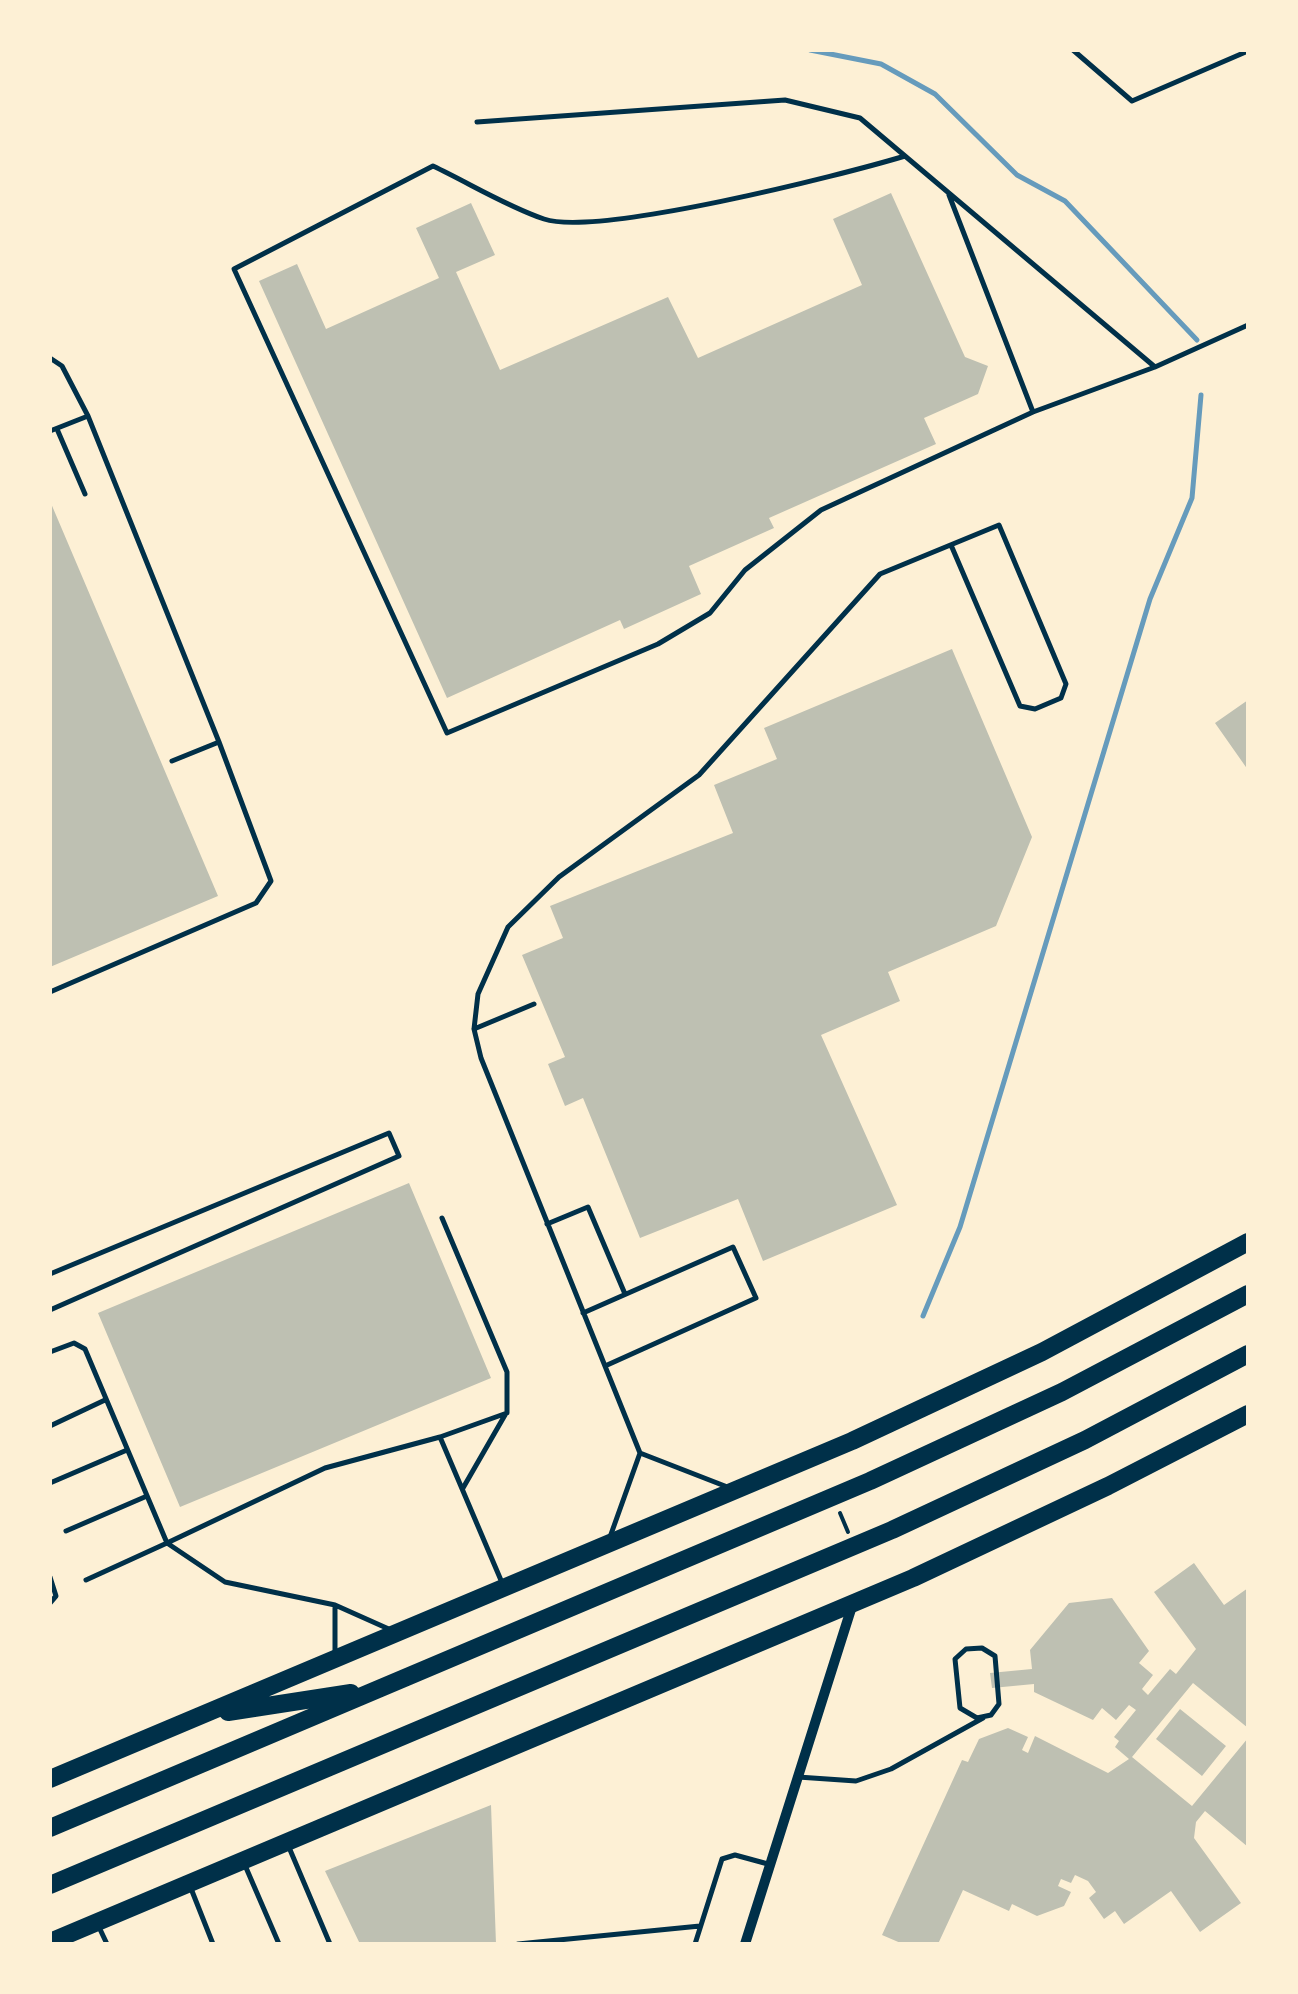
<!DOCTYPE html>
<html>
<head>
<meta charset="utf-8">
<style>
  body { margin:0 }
  #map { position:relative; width:1298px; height:1994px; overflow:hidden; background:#fdf0d5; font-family:Commissioner,sans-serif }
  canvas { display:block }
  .frame { position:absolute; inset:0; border:52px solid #fdf0d5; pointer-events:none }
</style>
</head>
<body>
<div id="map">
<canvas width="1298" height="1994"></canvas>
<div class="frame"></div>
</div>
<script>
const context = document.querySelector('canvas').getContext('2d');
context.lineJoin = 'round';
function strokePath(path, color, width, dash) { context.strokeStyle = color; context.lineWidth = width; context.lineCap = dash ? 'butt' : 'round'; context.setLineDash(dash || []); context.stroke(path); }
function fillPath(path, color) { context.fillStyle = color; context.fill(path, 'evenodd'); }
strokePath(new Path2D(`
  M810,50L881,64L935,94L1017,175L1065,201L1197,340
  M923,1316L960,1227L1150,599L1192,498L1201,395`), '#669bbc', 5);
fillPath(new Path2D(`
  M891,193L965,357L988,366L978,394L924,418L936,444L769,518L774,528L689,566L701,594L624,629L620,620L447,698L259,281L297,264L326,329L439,278L416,228L471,203L495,255L456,272L500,370L668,297L698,358L862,285L833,219Z
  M50,501L218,896L50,967Z
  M952,649L1032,837L996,926L888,972L900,1001L821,1035L897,1205L763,1261L738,1199L640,1238L583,1098L565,1106L548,1064L565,1057L522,955L563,938L550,906L733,833L714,785L777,759L764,728Z
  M1248,700V770L1215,723Z
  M409,1183L491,1378L180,1507L98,1313Z
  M1194,1563L1224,1605L1248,1588V1728L1193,1683L1132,1757L1192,1806L1248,1738V1847L1205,1811L1196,1822L1194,1838L1241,1903L1200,1932L1171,1891L1124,1924L1115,1911L1104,1919L1089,1898L1096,1892L1088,1881L1075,1875L1071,1883L1061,1879L1058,1886L1071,1892L1064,1906L1037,1916L1012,1904L1009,1911L963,1890L938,1944H903L882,1935L962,1760L968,1762L979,1739L1008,1728L1028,1737L1022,1750L1028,1753L1035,1736L1108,1773L1129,1759L1115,1747L1119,1741L1114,1737L1136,1710L1129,1705L1116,1720L1102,1708L1093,1720L1034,1692V1684L992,1688L990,1673L1032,1669L1030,1650L1069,1603L1112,1598L1149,1651L1139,1663L1153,1675L1142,1689L1148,1695L1170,1669L1176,1674L1196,1649L1154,1592Z
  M1180,1709L1226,1746L1202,1776L1156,1739Z
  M491,1805L496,1944H360L325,1871Z`), '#bec0b2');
strokePath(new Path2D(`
  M840,1513L848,1532`), '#003049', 4);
strokePath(new Path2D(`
  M1073,50L1132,101L1248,51
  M477,122L785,100L860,118L1155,367L1248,325
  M905,156C842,175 598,237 544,219C506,206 469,183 433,166L234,269L447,733L658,644L710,613L745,570L821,510L1033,412
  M949,195L1033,412L1155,367
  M50,358L62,366L88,416L219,742L172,761
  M57,429L85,494
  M50,431L88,416
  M50,992L256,903L271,881L219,742
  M474,1029L534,1004
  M547,1224L588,1207L625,1294
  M50,1274L389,1133L399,1156L50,1310
  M583,1313L733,1247L756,1298L605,1366
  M50,1352L74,1343L85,1349L167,1543L86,1580
  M50,1426L105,1400
  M440,1437L507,1413V1372L442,1218
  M640,1453L730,1488
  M50,1483L127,1450
  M463,1488L505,1415
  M66,1531L147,1496
  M610,1537L640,1453L481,1058L474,1029L478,994L508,927L559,877L699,775L880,574L999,525L1066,684L1061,698L1035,709L1020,706L951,545
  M50,1577L56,1596L50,1603
  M391,1630L335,1605L225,1582L167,1543L325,1468L440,1437L503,1585
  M982,1648L995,1656L999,1704L991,1715L977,1718L960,1708L955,1659L966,1649Z
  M335,1652V1605
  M798,1777L856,1781L891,1769L983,1718
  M288,1845L330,1944
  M244,1863L279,1944
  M190,1886L213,1944
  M98,1925L107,1944
  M518,1944L700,1926
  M695,1944L722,1859L735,1855L768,1864`), '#003049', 5);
strokePath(new Path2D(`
  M745,1944L853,1603`), '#003049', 10);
strokePath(new Path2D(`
  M228,1712L351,1693
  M50,1779L852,1441L1042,1352L1248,1242
  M50,1828L870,1481L1062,1392L1248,1294
  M50,1885L892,1530L1085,1440L1248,1354
  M50,1942L913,1578L1108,1486L1248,1414`), '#003049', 18);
</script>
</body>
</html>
